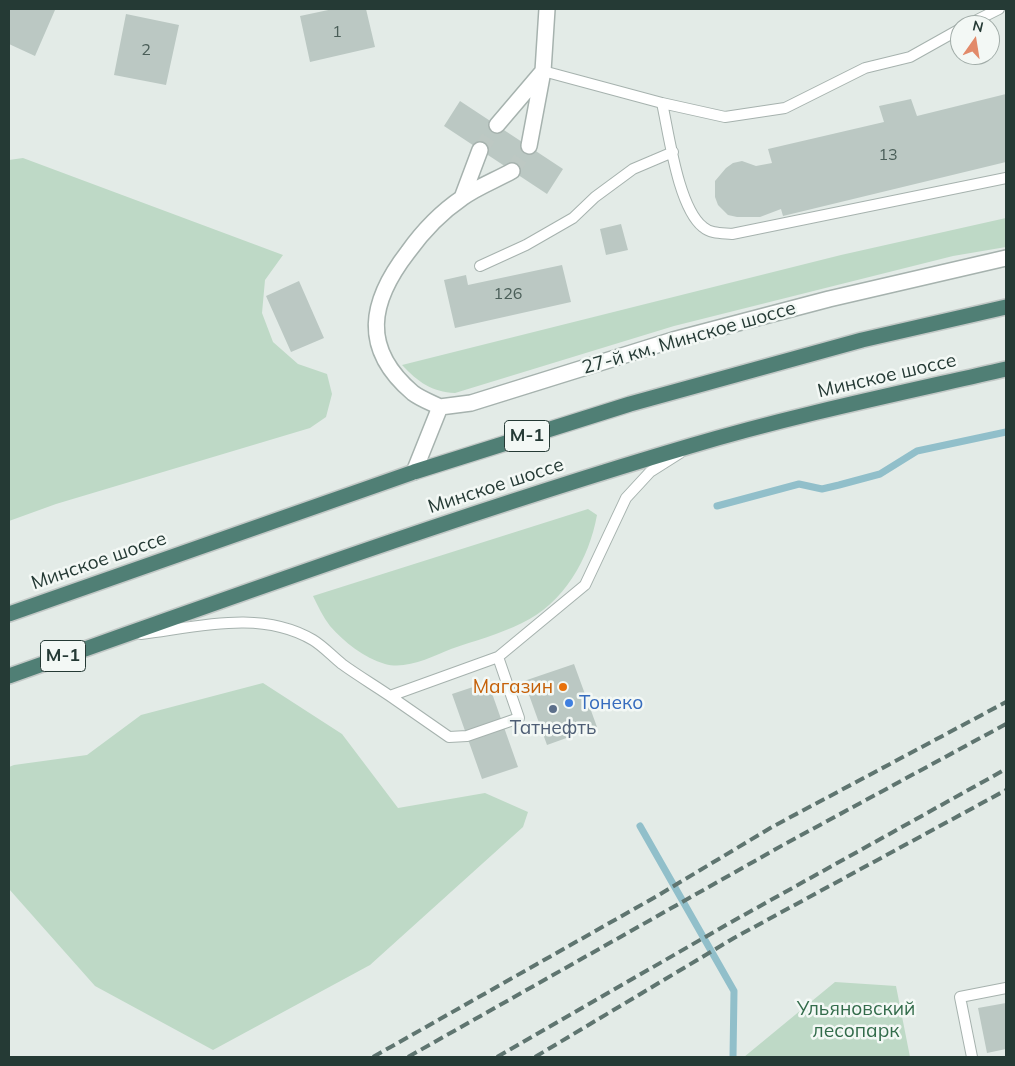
<!DOCTYPE html>
<html>
<head>
<meta charset="utf-8">
<style>
  body { margin:0 }
  #map { position:relative; width:1015px; height:1066px; overflow:hidden; background:#e3ebe7; font-family:Mulish,sans-serif }
  canvas { display:block }
  .frame { position:absolute; inset:0; border:10px solid #253a35; pointer-events:none }
  .north { position:absolute; left:950px; top:15px; width:50px; height:50px; box-sizing:border-box; background:#f3f8f5; border:1px solid #a1aca8; border-radius:50%; rotate:13deg; font-size:14px; font-weight:700; line-height:20px; text-align:center; color:#253a35 }
  .north::after { content:''; display:block; margin:auto; width:18px; height:22px; background:#e28a6a; clip-path:polygon(50% 0,100% 100%,50% 72%,0 100%) }
</style>
</head>
<body>
<div id="map">
<canvas width="1015" height="1066"></canvas>
<div class="frame"></div>
<div class="north">N</div>
</div>
<script>
const context = document.querySelector('canvas').getContext('2d');
context.lineJoin = 'round';
function fillPath(path, color) { context.fillStyle = color; context.fill(path, 'evenodd'); }
function strokePath(path, color, width, dash) { context.strokeStyle = color; context.lineWidth = width; context.lineCap = dash ? 'butt' : 'round'; context.setLineDash(dash || []); context.stroke(path); }
function label(font, color, halo, rows, align = 'center') {
  context.font = font + ' Mulish,sans-serif'; context.lineWidth = 5; context.setLineDash([]); context.textBaseline = 'middle'; context.strokeStyle = halo; context.fillStyle = color; for (const [text, x, y, turn = 0] of rows) {
    context.save(); context.translate(x, y); context.rotate((+turn || 0) * Math.PI / 180); context.textAlign = isNaN(turn) ? turn : align; if (halo) context.strokeText(text, 0, 0); context.fillText(text, 0, 0); context.restore();
  }
}
fillPath(new Path2D(`
  M23,158L283,255L265,280L262,313L273,342L298,364L327,374L332,394L326,417L310,428L56,504L9,521V160Z
  M1006,218V247L953,256L674,326L455,393C432,392 418,382 402,365L841,255Z
  M588,509L597,515C589,559 564,603 522,623C500,634 474,641 451,649C432,657 406,670 385,664C364,658 344,642 330,626C323,617 318,606 313,596Z
  M263,683L342,734L398,808L485,793L528,812L523,827L370,965L213,1050L95,986L9,889V767L14,765L87,755L141,715Z
  M835,982L896,986L910,1057H744Z`), '#bed9c6');
strokePath(new Path2D(`
  M717,506L799,484L822,489L839,485L880,474L917,451L1006,432
  M640,826L734,991L733,1057`), '#91bfca', 7);
fillPath(new Path2D(`
  M9,9L55,10L35,56L9,44Z
  M333,9H366L375,47L310,62L300,16Z
  M126,14L179,25L166,85L114,75Z
  M1006,94V162L783,216L781,209L760,217H737L728,215L718,205L715,197V181L726,168L733,163L742,161L756,166L772,163L768,149L884,122L879,106L911,99L917,116Z
  M460,101L563,169L547,194L444,126Z
  M621,224L628,250L606,255L600,229Z
  M562,265L571,302L455,328L444,280L466,275L468,285Z
  M299,281L324,338L291,352L266,296Z
  M574,664L597,727L547,745L524,681Z
  M488,682L518,767L482,779L452,694Z
  M1006,1003V1049L987,1053L978,1008Z`), '#bbc8c3');
strokePath(new Path2D(`
  M480,150L497,125
  M512,171L529,146`), '#bdc8c3', 15, [15, 8]);
const service = new Path2D(`
  M967,25L999,9
  M543,71L662,103L725,117L785,108L865,68L910,57L960,29
  M662,103C669,134 678,207 703,227C711,234 722,233 732,234L1006,178
  M480,266L526,245L573,218L595,197L633,169L673,152
  M141,634C197,627 261,609 313,640C323,646 332,656 342,664C357,675 374,685 390,696L498,657L585,585L626,498L650,472L680,453
  M390,696L449,737L467,736L519,718L498,657
  M972,1057L960,997L1006,988`);
const minor = new Path2D(`
  M497,125L543,71
  M529,146L543,71L547,9
  M462,198L480,150
  M440,407C432,403 421,399 413,393C360,348 370,301 408,252C423,231 440,213 462,198C477,187 496,180 512,171
  M414,472L440,407L471,403L673,340L829,299L1006,258`);
const trunk = new Path2D(`
  M9,614L414,472L630,404L862,340L1006,307
  M9,676C235,596 460,514 690,446C794,415 901,393 1006,369`);
strokePath(service, '#a6b2ae', 12);
strokePath(minor, '#a6b2ae', 18);
strokePath(trunk, '#c2c8c6', 18);
strokePath(service, '#fff', 10);
strokePath(minor, '#fff', 15);
strokePath(trunk, '#507f75', 15);
strokePath(new Path2D(`
  M373,1057L657,896L772,827L1006,702
  M408,1057L783,845L1006,724
  M497,1057L726,925L1006,769
  M535,1057L734,938L1006,790`), '#5f7570', 4, [10, 5]);
for (const [x, y, r, color] of [
  [563,687,5,"#e8710a"],
  [569,703,5,"#3f7fe0"],
  [553,709,5,"#5c6f8a"]
]) { const dot = new Path2D(); dot.arc(x, y, r, 0, 2 * Math.PI); context.fillStyle = color; context.fill(dot); strokePath(dot, '#f3f8f5', 2); }
label('16px', '#4a5e58', null, [
  ["1",337,32],
  ["2",146,50],
  ["13",888,155],
  ["126",508,294]
]);
for (const [x, y, w] of [
  [527,436,45],
  [63,656,45]
]) { const box = new Path2D(); box.roundRect(x - w / 2, y - 15.5, w, 31, 4); context.fillStyle = '#f3f8f5'; context.fill(box); strokePath(box, '#253a35', 1); }
label('bold 18px', '#253a35', null, [
  ["М-1",527,436],
  ["М-1",63,656]
]);
label('19px', '#253a35', '#f3f8f5', [
  ["27-й км, Минское шоссе",689,338,-16],
  ["Минское шоссе",887,376,-13],
  ["Минское шоссе",496,486,-18],
  ["Минское шоссе",99,561,-19]
]);
label('19px', '#c56008', '#f3f8f5', [
  ["Магазин",553,687]
], 'right');
label('19px', '#366cbe', '#f3f8f5', [
  ["Тонеко",579,703]
], 'left');
label('19px', '#4e5e75', '#f3f8f5', [
  ["Татнефть",553,728]
]);
label('19px', '#336c4b', '#f3f8f5', [
  ["Ульяновский",856,1009],
  ["лесопарк",856,1031]
]);
</script>
</body>
</html>
